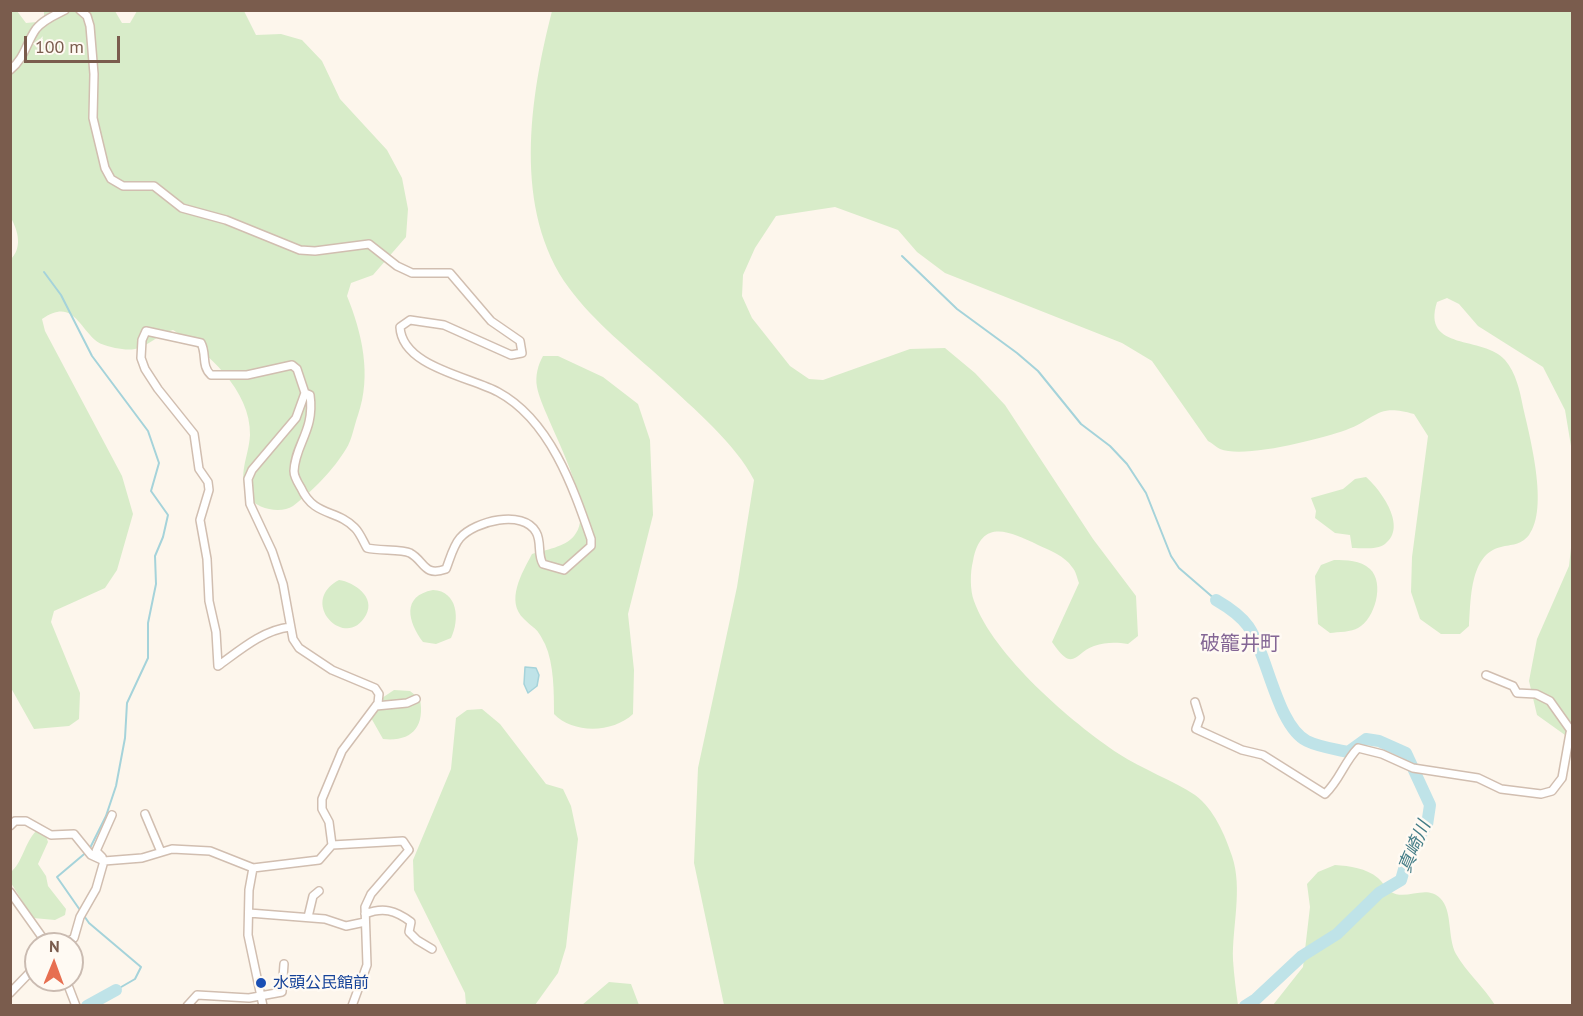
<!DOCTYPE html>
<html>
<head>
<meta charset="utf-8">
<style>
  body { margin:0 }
  #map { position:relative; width:1583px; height:1016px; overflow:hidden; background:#fdf6ec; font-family:"PT Sans",sans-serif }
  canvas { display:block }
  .frame { position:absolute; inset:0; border:12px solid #7a5c4d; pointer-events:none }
  .north { position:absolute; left:24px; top:932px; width:60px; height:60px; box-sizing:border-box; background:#fffaf3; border:2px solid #cabbb1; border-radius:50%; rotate:1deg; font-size:16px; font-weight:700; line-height:24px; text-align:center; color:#7a5c4d }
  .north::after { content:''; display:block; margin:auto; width:21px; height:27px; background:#e76f51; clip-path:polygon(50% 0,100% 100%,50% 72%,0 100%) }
  .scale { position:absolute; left:24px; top:36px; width:96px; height:27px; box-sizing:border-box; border:3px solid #7a5c4d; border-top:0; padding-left:8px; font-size:18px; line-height:21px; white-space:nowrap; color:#7a5c4d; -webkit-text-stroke:4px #fffaf3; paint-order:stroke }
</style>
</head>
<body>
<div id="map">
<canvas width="1583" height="1016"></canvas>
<div class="frame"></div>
<div class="north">N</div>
<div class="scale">100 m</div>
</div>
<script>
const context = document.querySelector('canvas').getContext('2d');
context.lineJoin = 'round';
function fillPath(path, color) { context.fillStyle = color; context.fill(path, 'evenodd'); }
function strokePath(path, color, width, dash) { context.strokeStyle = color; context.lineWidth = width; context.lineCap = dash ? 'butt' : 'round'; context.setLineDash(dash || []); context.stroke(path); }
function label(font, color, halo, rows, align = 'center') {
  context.font = font + ' "PT Sans","Noto Sans JP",sans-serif'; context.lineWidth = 5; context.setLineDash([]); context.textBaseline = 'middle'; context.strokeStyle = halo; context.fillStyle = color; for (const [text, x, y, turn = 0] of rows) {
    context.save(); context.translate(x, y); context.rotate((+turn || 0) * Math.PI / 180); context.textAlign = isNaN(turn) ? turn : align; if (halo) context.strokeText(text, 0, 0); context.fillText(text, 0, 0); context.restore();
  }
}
fillPath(new Path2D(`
  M11,10L17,11L26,23L37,22L44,17V11H115L122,23H130L137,11H244L256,35L281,34L302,40L322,61L340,99L387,150L402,178L408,209L406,237L373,275L351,283L347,296C362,333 372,375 358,415C354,426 352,440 346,449C334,469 312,492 293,506C281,514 256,509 249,497C236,476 249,457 250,435C251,390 207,352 173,330C153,336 145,353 122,349C114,348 100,345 95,340C77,323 71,299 42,319L45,331L122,476L133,514L117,570L105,588L54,611L51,622L80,693L79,719L69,726L34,729L11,688L10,260C23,248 18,231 11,218Z
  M552,11H1572V452L1565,410L1543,367L1478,326L1459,304L1447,298L1437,302C1421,352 1484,335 1505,360C1516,373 1520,391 1523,407C1530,438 1549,508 1529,535C1520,546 1512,544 1501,547C1469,554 1471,602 1469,626L1460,634H1441L1420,619L1411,592L1412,557L1428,436L1414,414C1377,403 1377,418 1346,430C1320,439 1244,459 1220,449C1216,447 1212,443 1208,441L1152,361L1122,343L945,273L917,252L898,230L835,207L776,216L755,248L743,275L742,296L752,318L790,366L809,379L823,380L910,349L945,348L975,373L1005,405L1093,539L1136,596L1138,636L1128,644C1116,642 1106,642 1094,646C1074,653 1074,674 1052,642L1079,583C1077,578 1076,571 1072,567C1065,556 1049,550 1038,545C1009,531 981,518 973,561C970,572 970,591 974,601C993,655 1072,723 1119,754C1142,769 1174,781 1195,795C1214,809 1225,835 1232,856C1243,889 1232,927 1233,960C1234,975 1236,991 1238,1005H724L694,863L698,768L737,587L754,480C736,444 693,408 663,380C631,351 594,322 569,288C512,210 530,97 552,11Z
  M543,356H558L603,377L638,404L650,440L653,515L628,614L634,670L633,714C613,733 573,734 554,714C554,692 554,664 545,644C536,626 536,631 524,619C505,601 522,573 532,554C545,550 565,547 574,536C600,507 543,419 537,387C535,376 538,365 543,356Z
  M1366,477C1381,490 1408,527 1385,544C1377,550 1362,548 1352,548L1350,535L1335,533L1315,518L1316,511L1311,498L1343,489L1355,479Z
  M1572,539V740L1537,715L1529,681L1537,639L1569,566Z
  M1334,560C1347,560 1360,560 1370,569C1385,583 1375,619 1358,628C1352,632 1338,632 1330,633L1318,624L1315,576L1321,565Z
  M339,580C354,582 376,597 366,615C346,652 297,602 339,580Z
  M433,590C458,591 460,620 451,638L436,644L423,642C408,622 401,596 433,590Z
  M394,690L410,691L420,699C425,727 412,742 383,739L370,716L373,704Z
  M482,709L500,724L546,784L563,789L571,806L578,839L566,947L558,973L535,1005H466L465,993L414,890L413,860L451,769L456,718L467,710Z
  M36,831L46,836L48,842L38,864L46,876L48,886L66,909L65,915L55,920L33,918L11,883L10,873C23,862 24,844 36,831Z
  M1335,865C1350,866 1366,868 1378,878C1383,882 1386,889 1391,892C1406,901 1426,884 1440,898C1453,910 1447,937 1456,954C1466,972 1484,987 1495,1005H1273L1303,967L1310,907L1307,884L1318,872Z
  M609,982L631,984L639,1005H582Z`), '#d8ecc9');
const water = new Path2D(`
  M525,667L536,668L539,675L537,686L528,693L524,684Z`);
fillPath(water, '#bfe3e8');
strokePath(water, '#a5d3da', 1.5);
strokePath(new Path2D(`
  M902,256L957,309L1017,353L1038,371L1081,424L1110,446L1127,464L1146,493L1171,556L1179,568L1216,600
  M44,272L61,295L92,356L148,431L159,463L151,491L168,515L163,537L155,556L156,584L148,623V658L127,703L125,738L116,786L106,816L89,850L57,877L89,923L141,967L135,979L116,990`), '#a5d3da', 2);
strokePath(new Path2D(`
  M1216,600C1228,607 1240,615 1248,626C1268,655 1277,726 1307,741C1319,747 1335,749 1348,752L1366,739L1379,741L1406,753L1430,805L1427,825L1409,852L1401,880L1379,893L1337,934L1302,956L1256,999L1245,1006
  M87,1006L116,990`), '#bfe3e8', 12);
const street = new Path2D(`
  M80,10L87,16L90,26L94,74L93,118L105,168L111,179L123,186H154L182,208L226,220L300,250L315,251L369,244L397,266L412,273H450L491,321L520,341L522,353L511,355L444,325L410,320L400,327C402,367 471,377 498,392C550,420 573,487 591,539V546L564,570L543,564C537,555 542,542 536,532C523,509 475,521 460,538C453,546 450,559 446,569C423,577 425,561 410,553C402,549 378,551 367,548C363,541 360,533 355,528C337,509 314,517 301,488C298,483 294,477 294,471C295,444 315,431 310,395L305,393L297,369L292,365L247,375H211C201,366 207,354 201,343L146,331L142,340L141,358L145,369L158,389L194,434L199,469L208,482L209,490L200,520L207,559L209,601L216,632L218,666C240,650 263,630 290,627
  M10,70C25,58 26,43 36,29C43,20 55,15 65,10
  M1486,675L1513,686L1517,693L1536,694L1550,701L1572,732
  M1195,702L1200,718L1196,729L1242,750L1263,755L1325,794C1340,780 1344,762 1358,748L1382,754L1413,768L1478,778L1501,789L1541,794L1552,791L1562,778L1570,733H1572
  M376,706L407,703L416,699
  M145,814L161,852
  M10,826L15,821H26L51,835L74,834L91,855L104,861
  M332,845L403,841L409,850L371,894L365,907L367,965L352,1006
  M102,857L96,851L112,815
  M253,868L249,890L248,935L263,1006
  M10,892L47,944
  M249,913L325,919L346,926L365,922
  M365,914C383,907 395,910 411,922L409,932L417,940L432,949
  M308,917L313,896L319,891
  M64,944L74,938L80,917L96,889L104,861L142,858L172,849L210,851L253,868L319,860L332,845L329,822L322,809V799L342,751L378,703L379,694L375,688L332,670L299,648L293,639L283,584L272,551L250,504L248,479L252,470L296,418L305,393
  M66,980L76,1006
  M10,993L36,966
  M187,1006L197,995L249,998L282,992L284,964`);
strokePath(street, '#d1beb0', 10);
strokePath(street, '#fff', 7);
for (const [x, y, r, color] of [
  [261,983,6,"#1a4fb4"]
]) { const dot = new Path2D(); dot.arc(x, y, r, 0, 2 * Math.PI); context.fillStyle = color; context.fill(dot); strokePath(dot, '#fffaf3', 2); }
label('16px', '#164399', '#fffaf3', [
  ["水頭公民館前",273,983]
], 'left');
label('italic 18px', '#437c86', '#fffaf3', [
  ["真崎川",1415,847,-67]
]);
label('20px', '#846695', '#fffaf3', [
  ["破籠井町",1240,644]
]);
</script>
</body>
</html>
